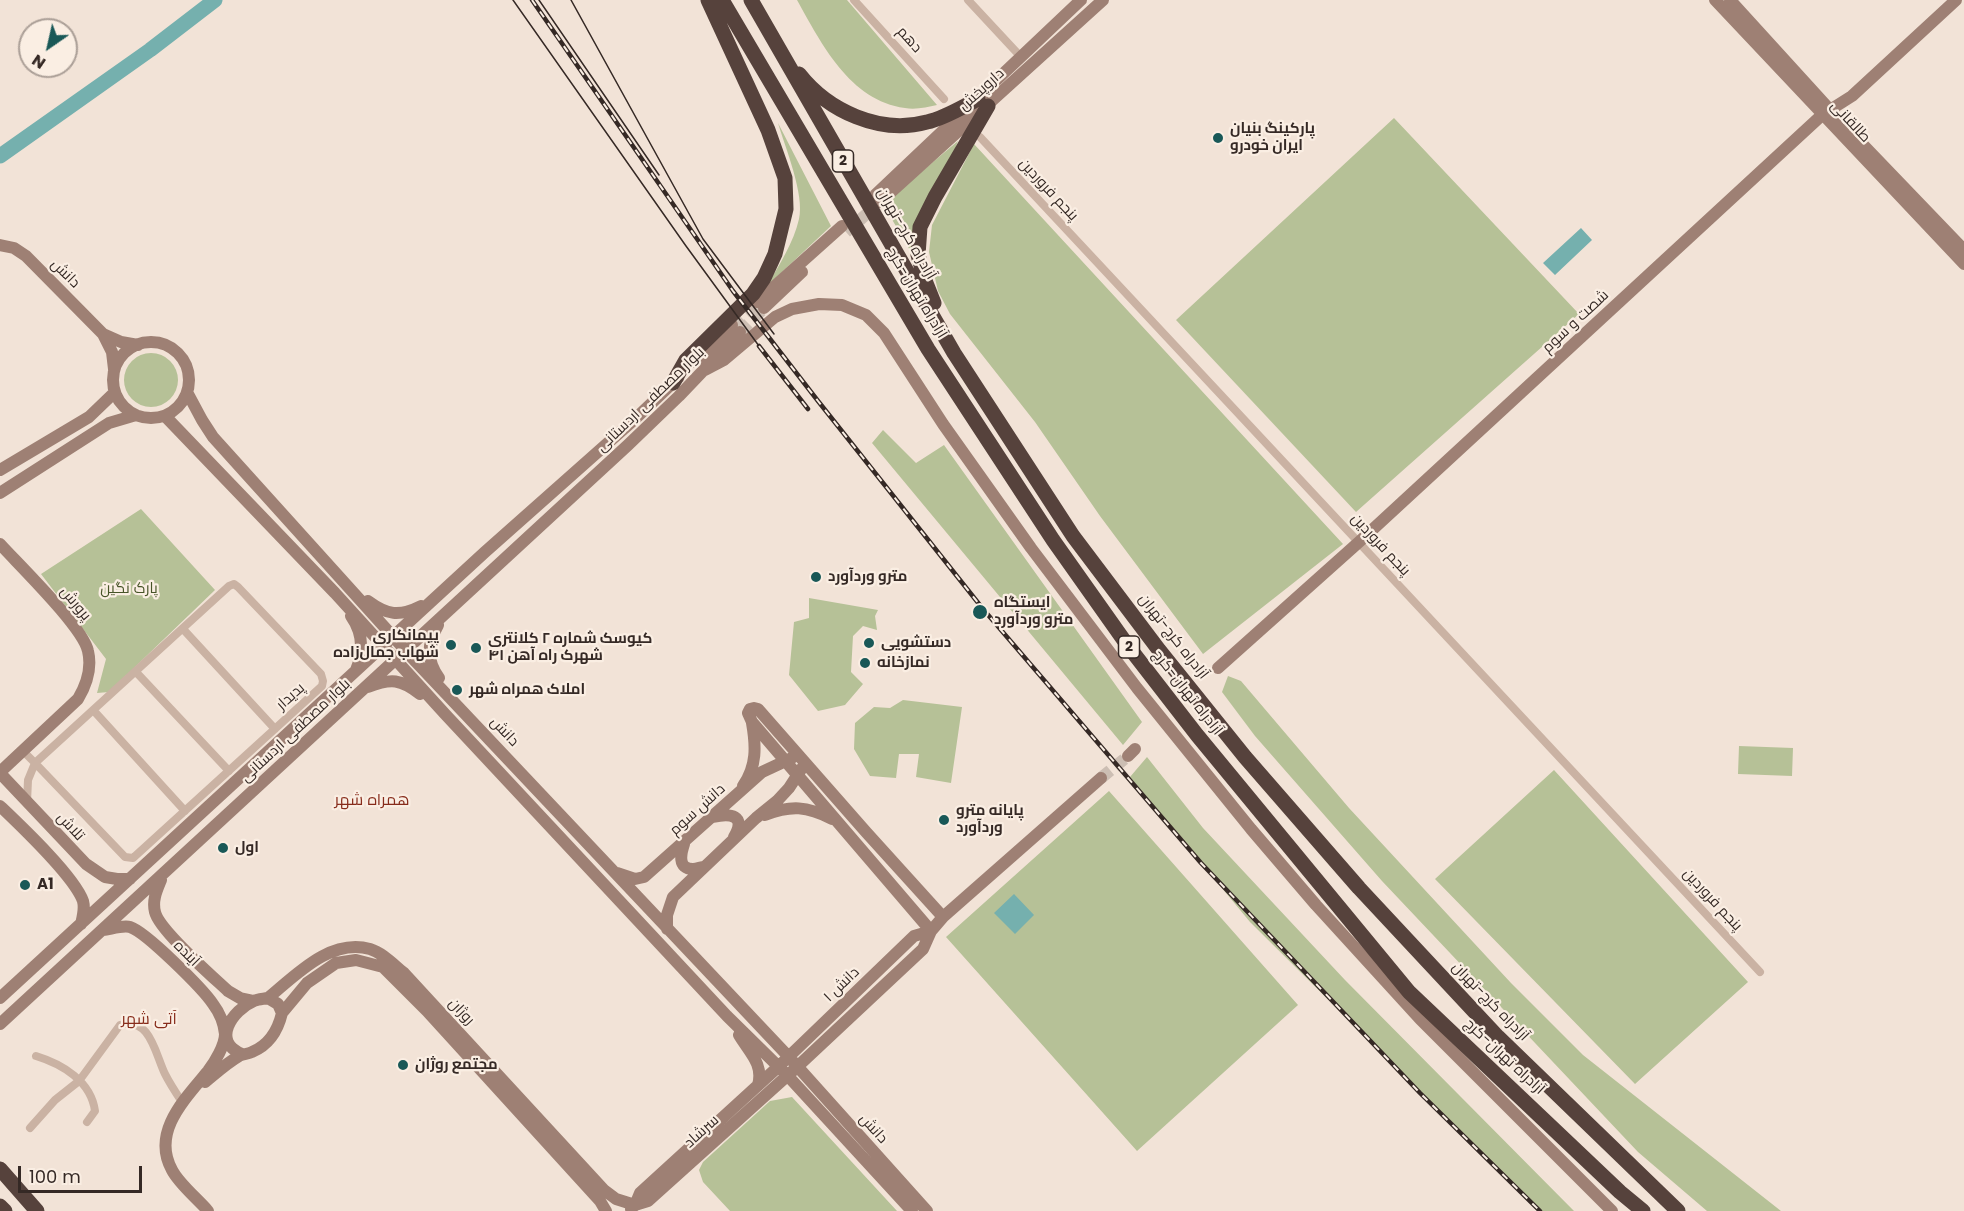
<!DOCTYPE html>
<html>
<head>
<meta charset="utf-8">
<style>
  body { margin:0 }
  #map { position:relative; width:1964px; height:1211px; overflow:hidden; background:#f2e3d7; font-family:Poppins,sans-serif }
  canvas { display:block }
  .north { position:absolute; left:18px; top:18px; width:60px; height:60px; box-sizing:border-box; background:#faeee3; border:2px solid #ab9f97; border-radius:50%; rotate:214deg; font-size:16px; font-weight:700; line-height:24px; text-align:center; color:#352925 }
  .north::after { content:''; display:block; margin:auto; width:21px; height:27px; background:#195857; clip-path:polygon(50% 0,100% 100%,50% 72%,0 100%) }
  .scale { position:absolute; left:18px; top:1166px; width:124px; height:27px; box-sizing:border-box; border:3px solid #352925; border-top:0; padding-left:8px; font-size:18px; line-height:21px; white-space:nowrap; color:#352925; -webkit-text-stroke:4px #faeee3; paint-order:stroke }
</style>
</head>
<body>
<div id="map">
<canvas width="1964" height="1211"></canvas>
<div class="north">N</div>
<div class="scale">100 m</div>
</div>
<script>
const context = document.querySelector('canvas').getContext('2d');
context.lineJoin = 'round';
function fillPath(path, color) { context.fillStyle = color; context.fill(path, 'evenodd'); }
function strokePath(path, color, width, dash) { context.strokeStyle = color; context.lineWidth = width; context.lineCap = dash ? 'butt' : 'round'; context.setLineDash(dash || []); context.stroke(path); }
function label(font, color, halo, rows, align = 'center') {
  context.font = font + ' Poppins,Cairo,sans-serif'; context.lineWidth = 4.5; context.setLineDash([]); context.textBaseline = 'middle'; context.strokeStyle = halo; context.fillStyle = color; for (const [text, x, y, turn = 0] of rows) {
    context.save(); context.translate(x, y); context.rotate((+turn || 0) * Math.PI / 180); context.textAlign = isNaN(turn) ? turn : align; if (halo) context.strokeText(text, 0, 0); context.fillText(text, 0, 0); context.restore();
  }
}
fillPath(new Path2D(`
  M797,0H847L937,105C927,107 916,110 905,108C850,101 821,43 797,0Z
  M1394,118L1579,314L1356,512L1176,320Z
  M778,123L831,226L767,286C779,265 794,242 799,219C805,195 785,147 778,123Z
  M958,141L950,163L916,226L911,252L883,204Z
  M974,144L1343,544L1203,654L1100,516L1035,422L950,314L938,291L929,252L932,225Z
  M124 380a27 27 0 1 1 54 0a27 27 0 1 1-54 0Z
  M883,430L916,463L944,445L1142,722L1123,745L872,443Z
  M141,509L215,590L109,692L97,693L106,659L41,574Z
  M809,598L878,610L875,616L877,630L863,626L853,636L851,672L863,684L845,705L818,711L789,675L794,622L809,618Z
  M1228,676L1241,681L1349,808L1511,983L1583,1055L1781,1211H1707L1638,1152L1382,881L1255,736L1222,692Z
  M903,700L962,707L951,783L916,777L919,754H899L896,778L870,776L854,749L855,723L874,707L890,708Z
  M1739,746L1793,748L1792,776L1738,774Z
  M1147,757L1203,828L1345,980L1574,1211H1541L1250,922L1130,777Z
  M1554,770L1748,982L1635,1084L1435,879Z
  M1109,791L1298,1005L1137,1151L946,937Z
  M792,1097L897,1211H730L703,1182L699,1170L703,1162L770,1101Z`), '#b6c197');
fillPath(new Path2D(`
  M1581,228L1592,240L1555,275L1543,263Z
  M1014,894L1034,915L1015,934L994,913Z`), '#75b0ae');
strokePath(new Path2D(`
  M0,156L150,50L215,0`), '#75b0ae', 15);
strokePath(new Path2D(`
  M846,232L877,205
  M732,325L757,302
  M740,332L764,308
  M1101,778L1128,756`), '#ccbeb3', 12, [12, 6]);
strokePath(new Path2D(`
  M854,0L944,99
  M968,0L1021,57
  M980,137L1760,972
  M183,629L275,729
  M136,672L229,771
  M94,711L185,811
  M23,751L35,763L125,857L133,858L322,686L323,681L321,674L238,587L234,584L229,586L35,763L28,780L27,802
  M36,1056C62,1064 91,1081 95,1111L87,1122
  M30,1128L55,1100L79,1081L120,1025C150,1016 155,1053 165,1074C170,1084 176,1093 182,1102`), '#cab2a3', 8);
strokePath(new Path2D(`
  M1715,0L1964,264
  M1730,0L1842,123L1964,250
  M875,195L1081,0
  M880,202L1103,0
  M0,245L14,248L26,256L103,334L112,352L114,369
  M757,302L842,226
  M764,308L802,272
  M103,334L121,342L138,345
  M113 380a38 38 0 1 1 76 0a38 38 0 1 1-76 0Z
  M695,362L732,325
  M705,370L724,360L775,317L792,309L819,304L842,305L866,315L884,333L943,424L1031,548L1137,688L1251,829L1316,905L1420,1019L1612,1211
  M187,392L202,420L213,437L416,662L788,1056L927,1211
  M165,416L335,593L445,714L727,1016L787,1075L912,1211
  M0,470L89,417L115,392
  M0,493L109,423L136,415
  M0,544C19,565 83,627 88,651C92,668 87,684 78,699L0,772
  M368,601C387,615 399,617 421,606
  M351,616C363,633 364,651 356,670
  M438,625C427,645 426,659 439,678
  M1218,668L1359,542L1822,115L1852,96L1956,0
  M368,687C391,678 401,679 420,694
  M1128,756L1135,749
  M0,773L86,864L105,877L117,879H130
  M743,786C757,766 756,746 752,723
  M0,806C21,826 74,876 83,901C85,909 83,916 81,924
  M765,815C791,805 807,806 832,819
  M713,817C730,813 747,815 734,837
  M684,844C681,853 677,869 693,869C697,869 701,867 704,867
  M617,873L635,879L644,877L762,772L792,758
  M161,880C157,890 152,900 155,912C159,930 212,976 228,991L240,998L254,1001
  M667,929V915L673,897L756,818L777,801L789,788L802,768
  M103,930C111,929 123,925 130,927C146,932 203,989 213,1004C219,1012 224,1024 225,1034C225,1045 215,1062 208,1071C185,1099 151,1132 172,1170C179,1184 198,1199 208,1211
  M0,998L485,552L636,418L678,378
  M268,998C296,975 330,938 370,949C383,953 394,965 404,973L604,1190L616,1199L635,1205
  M282,1013L307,983L336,963L356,960L383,967L427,1011L600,1201L606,1211
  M0,1024L628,445L679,396L740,332
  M739,1035C749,1052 764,1064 758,1085
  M205,1082C216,1073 227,1063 239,1056C243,1054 248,1054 252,1052C269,1045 278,1030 282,1013L278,1004L268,998C263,999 258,999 254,1001C232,1010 211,1042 242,1054
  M635,1205L648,1201L797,1067L923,949L931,931L752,722L748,713L750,709L754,708L758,709L866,832L943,917
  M631,1209L635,1205L640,1193L778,1067L914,936L931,931L943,917L1101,778`), '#9e8074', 12);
strokePath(new Path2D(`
  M722,0L928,349L1053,540L1128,646L1197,735L1409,992L1620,1192L1643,1211
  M751,0L954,353L1073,536L1159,650L1245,757L1359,888L1498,1037L1678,1211
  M799,74C828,111 880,135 927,122C945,118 962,107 978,99
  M934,303L926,283L918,255L920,227L935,197L988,106
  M673,383L686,360L753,294L764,278L775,254L786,209L785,178L768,130L708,0
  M0,1169L37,1211
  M0,1206L5,1211`), '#56423c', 15);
strokePath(new Path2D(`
  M513,0L686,246L759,346
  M539,0L659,175
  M571,0L703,239L774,334`), '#352925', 1.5);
const rail = new Path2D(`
  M532,0L733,291L818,401L983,609L1201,863L1420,1093L1540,1211
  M759,346L808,409`);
strokePath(rail, '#352925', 4.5);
strokePath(rail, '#faeee3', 2, [7]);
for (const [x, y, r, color] of [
  [1218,138,6,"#195857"],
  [816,577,6,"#195857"],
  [980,612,8,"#195857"],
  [869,643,6,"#195857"],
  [451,645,6,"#195857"],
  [476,648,6,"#195857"],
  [865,663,6,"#195857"],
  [457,690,6,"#195857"],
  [944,820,6,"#195857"],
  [223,848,6,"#195857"],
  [25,885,6,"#195857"],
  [403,1065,6,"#195857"]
]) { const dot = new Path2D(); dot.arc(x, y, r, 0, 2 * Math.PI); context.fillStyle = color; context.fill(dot); strokePath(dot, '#faeee3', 2); }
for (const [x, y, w] of [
  [843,161,21],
  [1129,647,21]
]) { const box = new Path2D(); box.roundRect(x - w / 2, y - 11, w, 22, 4.5); context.fillStyle = '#faeee3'; context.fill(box); strokePath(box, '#352925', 1.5); }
label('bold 14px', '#352925', null, [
  ["2",843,161],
  ["2",1129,647]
]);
label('15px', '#352925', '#faeee3', [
  ["دهم",909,40,48],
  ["داروپخش",982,90,-42],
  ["طالقانی",1850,122,47],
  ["پنجم فروردین",1048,190,47],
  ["آزادراه کرج-تهران",906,234,60],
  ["دانش",65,274,45],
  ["آزادراه تهران-کرج",916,293,59],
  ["شصت و سوم",1576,322,-43],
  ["بلوار مصطفی اردستانی",651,400,-44],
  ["پنجم فروردین",1380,545,47],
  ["پرورش",75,604,50],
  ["آزادراه کرج-تهران",1173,637,52],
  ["آزادراه تهران-کرج",1187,693,52],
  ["پدیدار",291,697,-42],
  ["بلوار مصطفی اردستانی",296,731,-43],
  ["دانش",504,732,47],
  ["دانش سوم",698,810,-42],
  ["تلاش",70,827,47],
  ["پنجم فروردین",1712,900,47],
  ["آینده",186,954,45],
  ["دانش ۱",842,985,-44],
  ["آزادراه کرج-تهران",1490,1002,46],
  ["روژان",461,1012,47],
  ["آزادراه تهران-کرج",1504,1057,43],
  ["دانش",873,1129,48],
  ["سرشاد",702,1132,-42]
]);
label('bold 15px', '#352925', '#faeee3', [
  ["پارکینگ بنیان",1230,129],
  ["ایران خودرو",1230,146],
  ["مترو وردآورد",828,577],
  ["ایستگاه",994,603],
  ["مترو وردآورد",994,620],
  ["پیمانکاری",439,636,"right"],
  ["شهاب جمال‌زاده",439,653,"right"],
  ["کیوسک شماره ۲ کلانتری",488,639],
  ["۴۱ شهرک راه آهن",488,656],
  ["دستشویی",881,643],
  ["نمازخانه",877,663],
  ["املاک همراه شهر",469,690],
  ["پایانه مترو",956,811],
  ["وردآورد",956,828],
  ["اول",235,848],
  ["A1",37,885],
  ["مجتمع روژان",415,1065]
], 'left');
label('15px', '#475428', '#faeee3', [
  ["پارک نگین",129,589]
]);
label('16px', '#872c1b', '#faeee3', [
  ["همراه شهر",372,801],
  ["آتی شهر",149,1020]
]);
</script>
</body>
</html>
